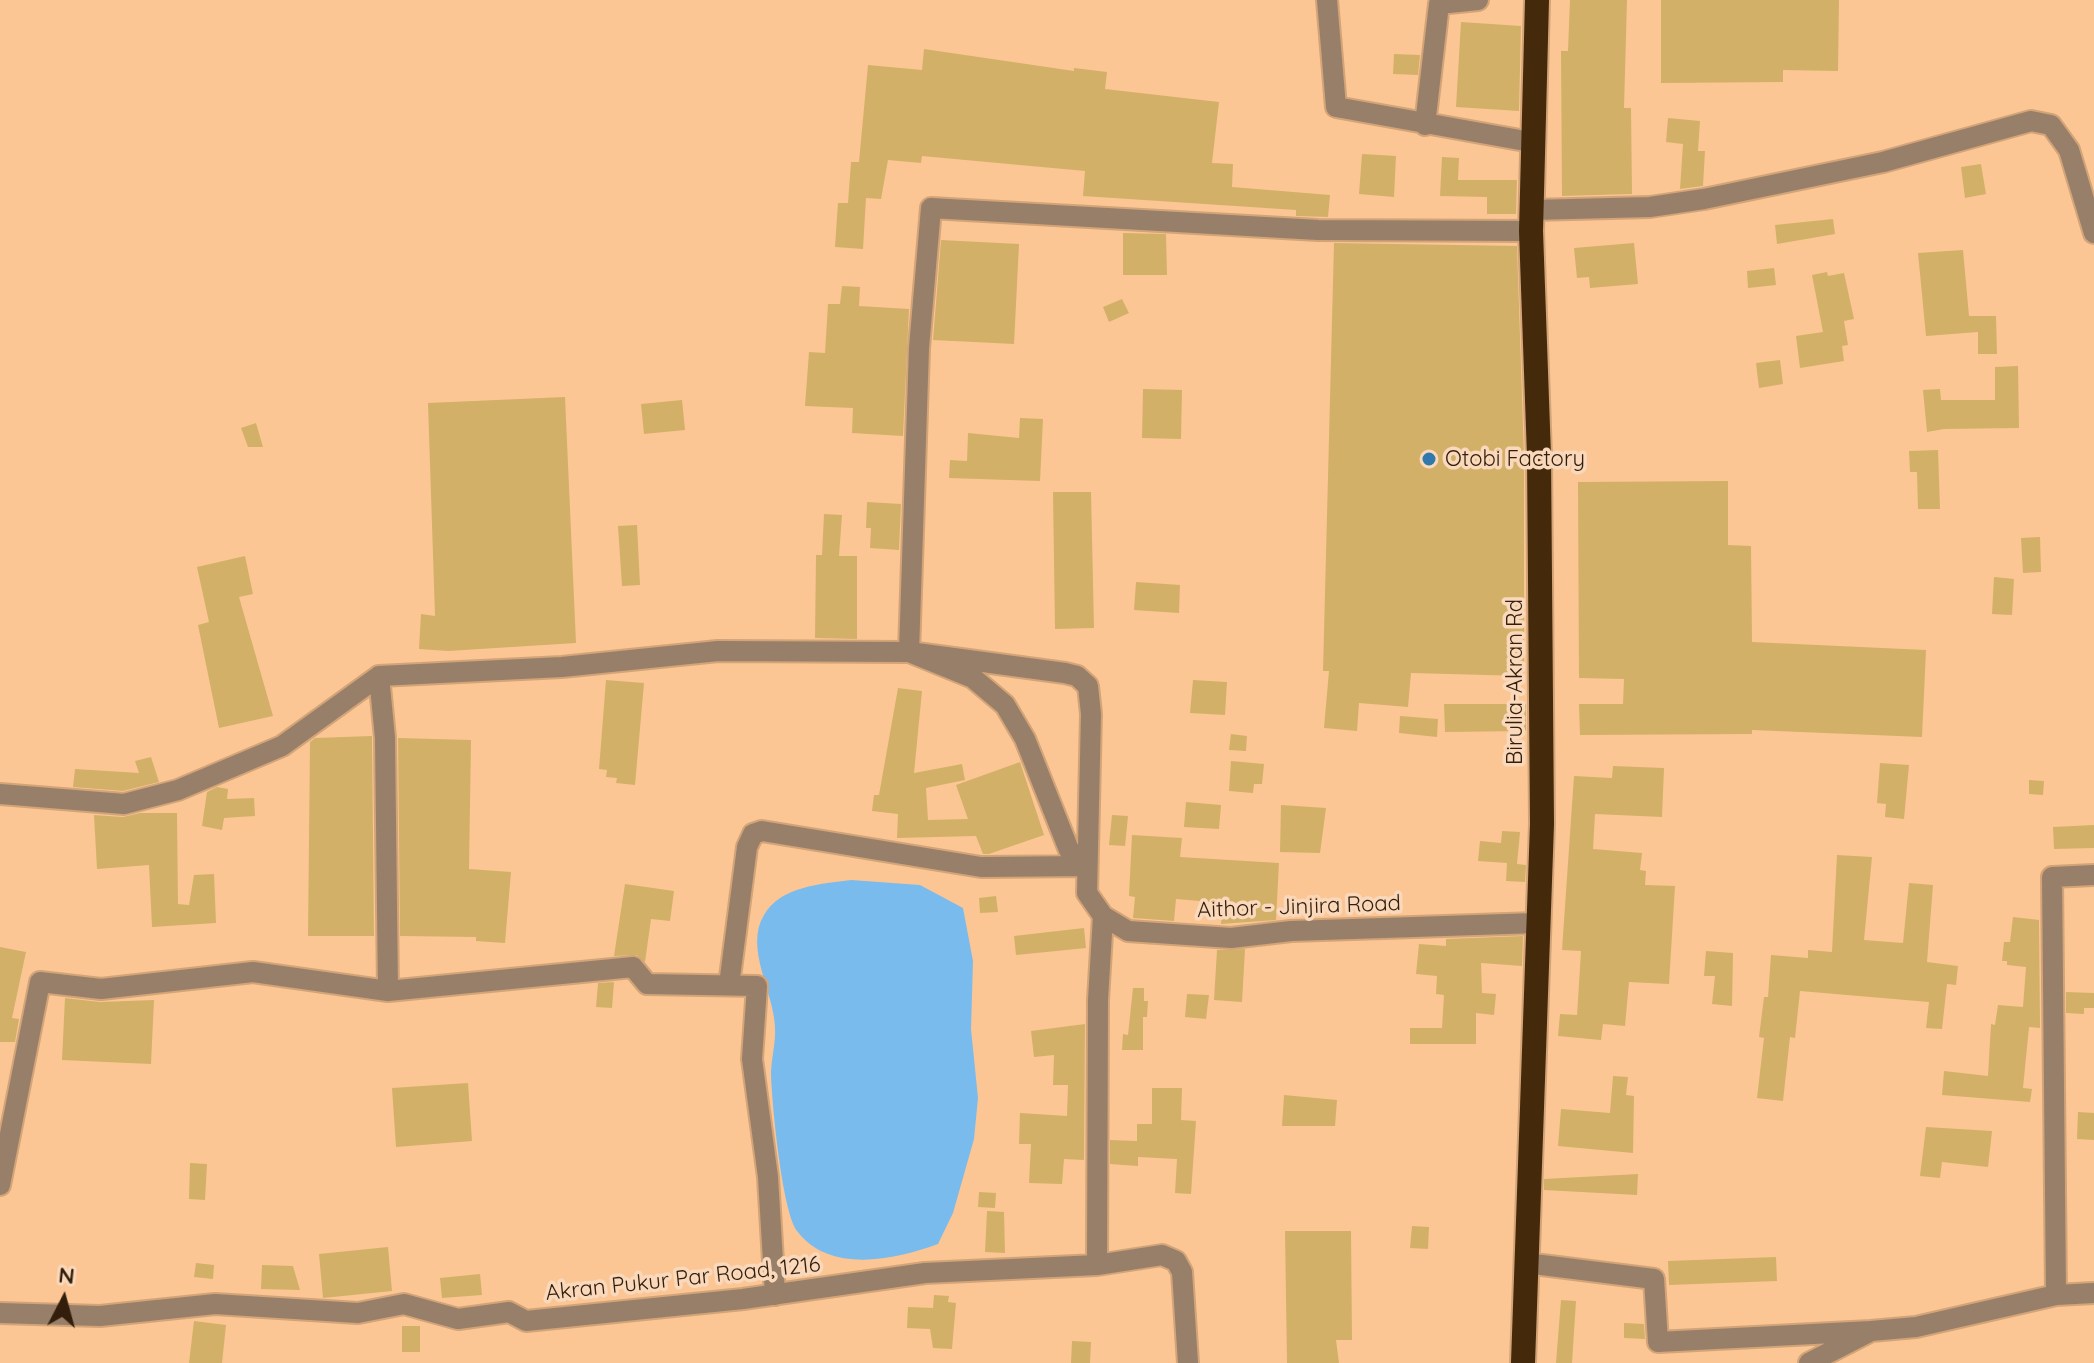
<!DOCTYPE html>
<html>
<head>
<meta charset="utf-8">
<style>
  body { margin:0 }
  #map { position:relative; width:2094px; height:1363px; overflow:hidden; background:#fbc694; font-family:Quicksand,sans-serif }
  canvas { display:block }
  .north { position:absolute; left:24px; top:1259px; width:80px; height:80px; -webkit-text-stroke:6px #f9d8bb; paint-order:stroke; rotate:6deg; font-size:22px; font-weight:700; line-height:32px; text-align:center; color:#321e0a }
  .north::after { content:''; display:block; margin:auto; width:28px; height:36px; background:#321e0a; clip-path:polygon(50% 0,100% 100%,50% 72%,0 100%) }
</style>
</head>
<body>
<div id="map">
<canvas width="2094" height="1363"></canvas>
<div class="north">N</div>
</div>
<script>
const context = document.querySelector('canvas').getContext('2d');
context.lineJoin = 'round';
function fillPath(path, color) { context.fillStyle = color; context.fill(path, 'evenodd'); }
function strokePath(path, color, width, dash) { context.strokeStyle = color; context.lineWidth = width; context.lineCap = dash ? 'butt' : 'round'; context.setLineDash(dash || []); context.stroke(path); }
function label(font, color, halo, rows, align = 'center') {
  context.font = font + ' Quicksand,sans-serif'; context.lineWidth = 7; context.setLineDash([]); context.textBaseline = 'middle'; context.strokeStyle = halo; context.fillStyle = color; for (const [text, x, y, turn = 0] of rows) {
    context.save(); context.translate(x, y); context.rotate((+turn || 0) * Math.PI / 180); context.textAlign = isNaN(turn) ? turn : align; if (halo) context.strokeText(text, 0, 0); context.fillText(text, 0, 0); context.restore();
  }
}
fillPath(new Path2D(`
  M851,880L920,885L963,908L973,961L971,1029L978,1098L974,1139L953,1213L938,1244C895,1260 829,1274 797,1231C782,1210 772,1104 771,1075C771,1059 776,1043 775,1027C774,992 744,948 764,915C781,886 821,884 851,880Z`), '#7abbee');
fillPath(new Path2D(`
  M1570,0H1627L1624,108H1631L1632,194L1562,196L1561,51H1568Z
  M1661,0H1839L1838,71L1783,70V82L1661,83Z
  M1461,22L1521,26L1519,111L1456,107Z
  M924,49L1074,71V68L1107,72L1105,89L1219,102L1212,163L1233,164L1232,187L1330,195L1328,217L1296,216V210L1083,196L1085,171L922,156L921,163L888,160L881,199L866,198L863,249L835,247L838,203H848L851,162H859L868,65L922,70Z
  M1394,54L1420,55L1418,75L1393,74Z
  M1668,118L1700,121L1698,151H1705L1703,186L1680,189L1683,144L1666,142Z
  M1362,154L1396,156L1394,197L1359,194Z
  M1442,157L1459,158L1458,180H1517L1516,214H1487V197L1440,196Z
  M1981,164L1986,194L1965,198L1961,167Z
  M1833,219L1835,234L1777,244L1775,225Z
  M1123,233L1166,234L1167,275H1123Z
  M941,240L1019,244L1014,344L933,340Z
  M1334,243L1517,246L1524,456V676L1411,673L1408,707L1359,703L1357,731L1324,728L1329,671H1323Z
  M1634,243L1638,284L1590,288L1589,277L1577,278L1574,248Z
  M1963,250L1969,316H1996L1997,354H1978V332L1926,336L1918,253Z
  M1774,268L1776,285L1748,288L1747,271Z
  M1827,272L1828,276L1844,273L1854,319L1844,321L1848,345L1842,346L1844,361L1800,368L1796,336L1823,332L1812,275Z
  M842,286L860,287L859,306L909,309L903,436L852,433L853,408L805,406L809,352L825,353L828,304H840Z
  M1122,299L1129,313L1109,322L1103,307Z
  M1780,360L1783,384L1759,388L1756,363Z
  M2018,366L2019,428L1944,429L1927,432L1923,390L1940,389L1941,400H1995V367Z
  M1143,389L1182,390L1181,439L1142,438Z
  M565,397L576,643L448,651L419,649L421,614L435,616L428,403Z
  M682,400L685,430L644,434L641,404Z
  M1020,418L1043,419L1040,481L949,478L950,460L967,461L968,433L1019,438Z
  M256,423L263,447H248L241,428Z
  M1938,450L1940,509H1918L1917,472H1910L1909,451Z
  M1728,481V545L1751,546L1752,642L1926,650L1922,737L1752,730V734L1580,735L1579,704H1623L1624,679L1579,678L1578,482Z
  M1053,492H1091L1094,628L1055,629Z
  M867,502L901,504L899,550L870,548L871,528H866Z
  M824,514L842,515L839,556H857V639L815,638L816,555H822Z
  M637,525L640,585L622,586L618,526Z
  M2040,537L2041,572L2023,573L2021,538Z
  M245,556L253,594L239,597L273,716L219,728L198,625L209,622L197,567Z
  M1994,577L2014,579L2012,615L1992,614Z
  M1136,582L1180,585L1179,613L1134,610Z
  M606,680L644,683L635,785L616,783L617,778L606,777L607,770L599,769Z
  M1193,680L1227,682L1225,715L1190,713Z
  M898,688L922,691L914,773L962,764L965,780L926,788L928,820L968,819L956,785L1020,762L1044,835L989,854H983L976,836L897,838L898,814L872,811L874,795H879Z
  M1444,704H1526V731L1445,732Z
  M1400,716L1438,719L1437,737L1399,733Z
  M1231,734L1247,736L1246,751L1229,750Z
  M372,736L374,936H308L310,742L315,738Z
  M398,738L471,740L469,869L511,872L505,943L476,941V937L400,936Z
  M151,757L159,782L123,791L73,787L75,769L139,773L135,761Z
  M1231,761L1264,764L1262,784H1254L1253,793L1229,791Z
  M1880,763L1909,765L1904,819L1885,817L1886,804L1877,803Z
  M1613,766L1664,768L1662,817L1595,814L1593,849L1642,853L1640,870L1646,871L1645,885L1675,886L1669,984L1629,982L1625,1026L1603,1024L1601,1040L1558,1036L1560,1014L1577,1015L1579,984L1581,951L1562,950L1574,776L1612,778Z
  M2029,780L2044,781L2043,795L2029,794Z
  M217,787L228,789L227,799L254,798L255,816L224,818L222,830L202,826L207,792Z
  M1186,802L1221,805L1219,829L1184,827Z
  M1281,805L1326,808L1320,853L1280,852Z
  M140,813H177L178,904L189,905L194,875L214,874L216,923L152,927L149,865L97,869L94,815L123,817Z
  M1112,815L1128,816L1125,846L1109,845Z
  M2094,825V848L2054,849L2053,827Z
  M1502,831L1520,832L1517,864L1526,865L1525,882L1506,881L1507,863L1478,861L1480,841L1501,843Z
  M1132,835L1182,838L1180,857L1279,863L1276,920L1221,924L1223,903L1176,899L1174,921L1133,918L1135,897L1129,896Z
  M1837,855L1872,857L1864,940L1903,943L1909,883L1933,885L1927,962L1958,966L1956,985L1947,984L1942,1029L1926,1028L1929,1002L1800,991L1795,1038L1790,1037L1783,1101L1757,1098L1764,1038L1759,1037L1764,997H1768L1771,955L1808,958V950L1832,952Z
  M625,884L674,891L670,921L651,919L645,962L637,955L614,956Z
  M996,896L998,912L980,913L979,898Z
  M2013,917L2039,920L2040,1025V1028L2029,1027L2023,1088L2032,1089L2030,1102L1942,1095L1944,1071L1988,1076L1991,1024L1995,1025L1998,1005L2023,1007L2026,967L2007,965V961H2002L2004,942H2010Z
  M1084,928L1086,948L1016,955L1014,936Z
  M1523,936L1522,966L1481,963L1482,993L1496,994L1494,1015L1476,1013V1044H1410V1028H1442L1444,995L1436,994L1437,976L1416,974L1419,944L1446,946V939Z
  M0,947L26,952L12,1018L19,1019L15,1042H0Z
  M1245,949L1242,1002L1214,1000L1217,950Z
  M1706,951L1733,953L1732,1006L1712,1004L1715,976H1704Z
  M614,982L612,1008L596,1007L598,983Z
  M1133,988H1144V1001H1148L1147,1017H1143V1050H1122L1123,1034L1128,1035Z
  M2066,992L2094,993V1008H2084V1014L2066,1013Z
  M1187,994L1209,995L1206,1019L1185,1017Z
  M65,998L100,1002L154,1000L151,1064L62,1060Z
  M1085,1024L1084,1160L1064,1159L1062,1184L1029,1183L1031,1144H1019L1020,1113L1067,1116L1068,1085H1053L1054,1055L1034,1057L1031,1031Z
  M1613,1076L1628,1077L1626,1095L1634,1096L1633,1153L1558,1146L1561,1109L1610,1113Z
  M468,1083L472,1141L396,1147L392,1088Z
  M1152,1088H1182L1181,1120L1196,1121L1191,1194L1175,1193L1177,1159L1138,1157V1166L1110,1164V1140L1137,1141V1124H1152Z
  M1284,1095L1337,1100L1335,1126H1282Z
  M2078,1112L2094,1113V1140L2077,1139Z
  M1926,1127L1992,1131L1988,1167L1942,1162L1940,1178L1920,1176Z
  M190,1163L207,1164L205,1200L189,1199Z
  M1638,1174L1637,1195L1544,1190V1179Z
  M979,1192L996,1193L995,1208L978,1207Z
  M987,1211L1004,1212L1005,1253L985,1252Z
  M1412,1226L1429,1227L1428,1249L1410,1248Z
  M1285,1231H1351L1352,1340H1336L1339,1363H1287Z
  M388,1247L392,1291L323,1298L319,1254Z
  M1776,1257L1777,1281L1669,1285L1668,1261Z
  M196,1263L214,1265L213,1279L194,1277Z
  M262,1265L293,1266L300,1290L261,1289Z
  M480,1274L482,1295L442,1298L440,1278Z
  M934,1295L949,1296L948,1302L956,1303L952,1349L933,1348L930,1329L907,1328L908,1307L933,1308Z
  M1561,1300L1576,1301L1572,1363H1556Z
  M194,1321L226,1325L222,1363H189Z
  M1624,1323L1644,1324L1645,1339L1624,1338Z
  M402,1326H420V1352H402Z
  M1072,1341L1091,1342L1090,1363H1071Z`), '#d3b068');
const minor = new Path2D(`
  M1327,0L1336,107L1531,142
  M1425,125L1439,4L1478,0
  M1532,210L1650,207L1704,199L1883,162L2031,121L2051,125L2069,150L2094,233
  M379,676L385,738L388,991L633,967L647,984L757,986L752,1059L768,1177L775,1295
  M0,794L124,804L178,790L282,746L379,676L562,667L718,651L909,652L1065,673L1077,676L1088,686L1091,714L1087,893L1103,916L1128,931L1231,938L1291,931L1537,923
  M1087,866L1069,850L1025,739L1005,705L973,678L909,652L919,348L931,208L1318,230L1531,231
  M729,985L747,847L753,834L762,831L981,867L1087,866
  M0,1185L40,982L101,989L253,972L388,991
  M1526,1263L1654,1279L1658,1342L1871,1331
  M1097,1265L1098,1000L1103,916
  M2056,1295L2052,877L2094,875
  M0,1313L100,1316L215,1304L358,1313L404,1304L458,1319L509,1312L526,1321L743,1299L925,1273L1097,1265L1162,1255L1176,1261L1182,1272L1188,1363
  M1809,1363L1871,1331L1916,1327L2056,1295L2094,1293`);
const highway = new Path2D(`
  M1523,1363L1542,824L1539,456L1531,231L1537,0`);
strokePath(minor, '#d3a478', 24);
strokePath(highway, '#d3a478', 28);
strokePath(minor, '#987f69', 20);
strokePath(highway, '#45290b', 24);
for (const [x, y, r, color] of [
  [1429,459,8,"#3179ad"]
]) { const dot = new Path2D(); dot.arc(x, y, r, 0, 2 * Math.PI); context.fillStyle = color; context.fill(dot); strokePath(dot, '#f9d8bb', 3); }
label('22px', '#321e0a', '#f9d8bb', [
  ["Otobi Factory",1445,459]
], 'left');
label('22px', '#321e0a', '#f9d8bb', [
  ["Birulia-Akran Rd",1515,682,-90],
  ["Aithor - Jinjira Road",1299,907,-2],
  ["Akran Pukur Par Road, 1216",683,1279,-6]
]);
</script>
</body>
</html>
